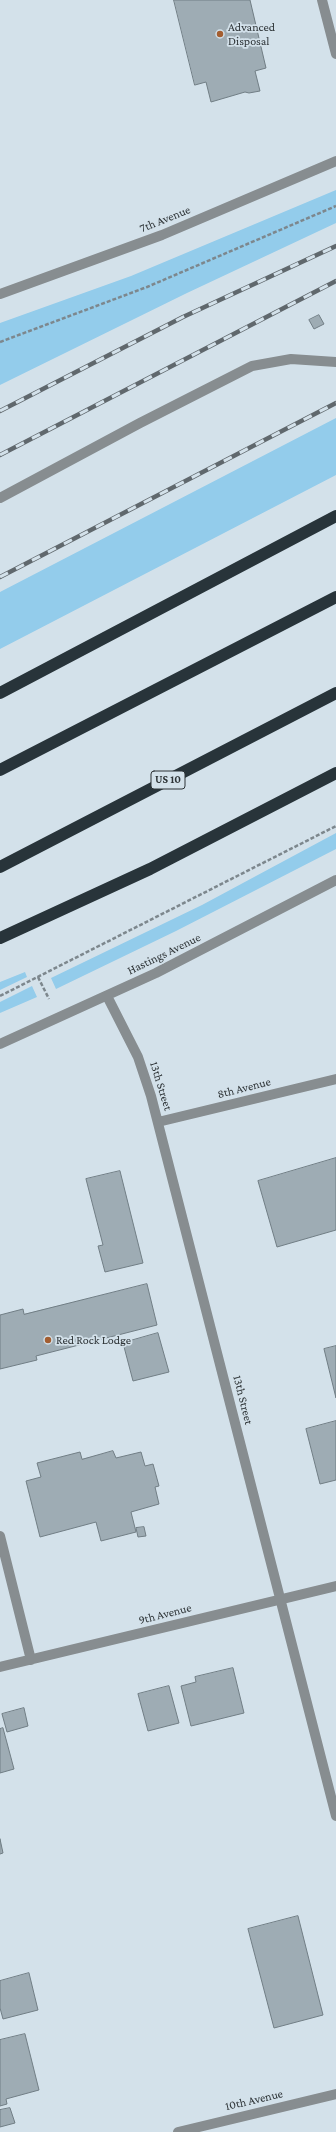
<!DOCTYPE html>
<html>
<head>
<meta charset="utf-8">
<style>
  body { margin:0 }
  canvas { display:block; background:#d3e1ea }
</style>
</head>
<body>
<canvas width="336" height="2132"></canvas>
<script>
const context = document.querySelector('canvas').getContext('2d');
context.lineJoin = 'round';
function fillPath(path, color) { context.fillStyle = color; context.fill(path, 'evenodd'); }
function strokePath(path, color, width, dash) { context.strokeStyle = color; context.lineWidth = width; context.lineCap = dash ? 'butt' : 'round'; context.setLineDash(dash || []); context.stroke(path); }
function label(font, color, halo, rows, align = 'center') {
  context.font = font + ' "Crimson Pro",serif'; context.lineWidth = 3.5; context.setLineDash([]); context.textBaseline = 'middle'; context.strokeStyle = halo; context.fillStyle = color; for (const [text, x, y, turn = 0] of rows) {
    context.save(); context.translate(x, y); context.rotate((+turn || 0) * Math.PI / 180); context.textAlign = isNaN(turn) ? turn : align; if (halo) context.strokeText(text, 0, 0); context.fillText(text, 0, 0); context.restore();
  }
}
fillPath(new Path2D(`
  M336,190V223L187,293L0,385V323L131,276Z
  M336,418V475L0,649V592Z
  M336,833V849L176,931L56,989L51,978L202,905Z
  M25,972L27,977L0,990V982Z
  M32,986L37,997L0,1013V1002Z`), '#93cceb');
const building = new Path2D(`
  M174,0H250L266,68L255,71L260,91L249,93L245,92L211,102L206,82L195,85Z
  M319,315L324,324L314,329L309,320Z
  M336,1158V1230L277,1247L258,1181Z
  M120,1171L143,1263L105,1272L98,1246L103,1245L86,1179Z
  M147,1284L157,1325L36,1356L37,1360L0,1369V1315L23,1309L24,1314Z
  M158,1333L169,1372L133,1381L123,1343Z
  M336,1346V1398L324,1349Z
  M336,1421V1480L320,1484L306,1429Z
  M113,1451L116,1458L141,1452L145,1466L153,1464L159,1486L155,1487L159,1504L131,1512L136,1532L101,1541L96,1522L40,1537L26,1481L41,1477L37,1463L80,1452L82,1459Z
  M144,1527L146,1536L138,1537L136,1528Z
  M233,1668L244,1713L191,1726L181,1686L196,1682L195,1677Z
  M169,1686L179,1723L148,1731L138,1694Z
  M24,1708L28,1726L7,1732L2,1714Z
  M3,1728L14,1769L0,1773V1729Z
  M0,1839L3,1853L0,1854Z
  M298,1916L323,2015L274,2028L248,1929Z
  M29,1973L38,2010L3,2019L0,2008V1981Z
  M25,2034L39,2090L6,2099L7,2104L0,2106V2040Z
  M10,2108L15,2123L0,2127V2110Z`);
fillPath(building, '#9eacb4');
strokePath(building, '#717e85', 1);
strokePath(new Path2D(`
  M0,342L147,287L336,206
  M38,977L49,999
  M0,996L336,826`), '#7d878d', 2.5, [4, 2]);
strokePath(new Path2D(`
  M322,0L336,54
  M0,294L162,235L336,161
  M0,498L140,423L252,366L291,359L336,362
  M107,996L138,1057L151,1096L336,1816
  M0,1044L156,973L336,880
  M158,1122L336,1079
  M0,1536L31,1660
  M0,1667L336,1586
  M178,2132L336,2094`), '#878d90', 10);
strokePath(new Path2D(`
  M0,693L336,516
  M0,770L336,597
  M0,867L336,693
  M0,938L150,869L336,773`), '#28343a', 12);
const rail = new Path2D(`
  M0,411L183,317L336,246
  M0,455L336,281
  M0,577L336,403`);
strokePath(rail, '#60686d', 4.5);
strokePath(rail, '#d3e1ea', 3, [9]);
for (const [x, y, r, color] of [
  [220,34,4,"#a35e31"],
  [48,1340,4,"#a35e31"]
]) { const dot = new Path2D(); dot.arc(x, y, r, 0, 2 * Math.PI); context.fillStyle = color; context.fill(dot); strokePath(dot, '#d3e1ea', 1.5); }
for (const [x, y, w] of [
  [168,780,34]
]) { const box = new Path2D(); box.roundRect(x - w / 2, y - 9, w, 18, 3); context.fillStyle = '#d3e1ea'; context.fill(box); strokePath(box, '#2d3336', 1); }
label('bold 11px', '#2d3336', null, [
  ["US 10",168,780]
]);
label('12px', '#2d3336', '#d3e1ea', [
  ["Advanced",228,27],
  ["Disposal",228,41],
  ["Red Rock Lodge",56,1340]
], 'left');
label('12px', '#2d3336', '#d3e1ea', [
  ["7th Avenue",165,219,-22],
  ["Hastings Avenue",164,954,-26],
  ["13th Street",161,1086,73],
  ["8th Avenue",244,1088,-14],
  ["13th Street",243,1400,76],
  ["9th Avenue",165,1614,-14],
  ["10th Avenue",254,2100,-13]
]);
</script>
</body>
</html>
